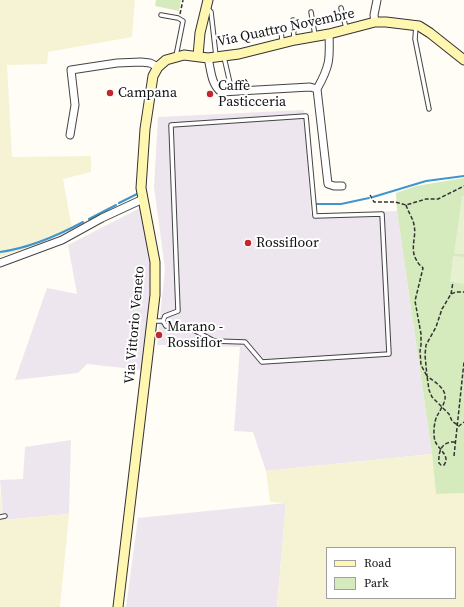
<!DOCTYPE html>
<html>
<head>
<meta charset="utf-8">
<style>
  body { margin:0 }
  #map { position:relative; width:464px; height:607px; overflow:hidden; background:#fffdf5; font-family:"Source Serif 4",serif }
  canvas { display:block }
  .legend { position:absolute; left:326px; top:547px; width:130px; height:52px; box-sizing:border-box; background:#fff; border:1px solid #a0a0a0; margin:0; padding:5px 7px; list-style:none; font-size:12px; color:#111 }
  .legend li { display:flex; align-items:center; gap:8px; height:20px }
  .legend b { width:20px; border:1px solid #a0a0a0 }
</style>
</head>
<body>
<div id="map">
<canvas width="464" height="607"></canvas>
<ul class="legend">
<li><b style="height:5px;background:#fff6b0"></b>Road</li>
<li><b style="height:11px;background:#d5ebbd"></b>Park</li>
</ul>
</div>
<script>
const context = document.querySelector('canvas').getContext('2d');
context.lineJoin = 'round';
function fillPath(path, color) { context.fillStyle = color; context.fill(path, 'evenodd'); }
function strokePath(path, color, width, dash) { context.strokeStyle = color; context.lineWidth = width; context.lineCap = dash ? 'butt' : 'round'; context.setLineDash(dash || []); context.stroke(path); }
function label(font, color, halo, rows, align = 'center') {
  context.font = font + ' "Source Serif 4",serif'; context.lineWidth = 4; context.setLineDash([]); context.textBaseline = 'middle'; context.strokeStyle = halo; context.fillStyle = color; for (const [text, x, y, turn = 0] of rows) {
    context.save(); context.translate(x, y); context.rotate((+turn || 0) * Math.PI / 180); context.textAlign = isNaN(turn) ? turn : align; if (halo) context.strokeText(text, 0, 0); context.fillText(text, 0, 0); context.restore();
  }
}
fillPath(new Path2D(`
  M304,110L311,214L397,211L432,454L266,471L253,432L234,431L240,347L157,345L165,269L154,187L158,117Z
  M144,206L153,268L142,370L87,364L78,373L15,380L47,288L77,294L68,245Z
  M71,440L69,514L3,520L0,480L23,479L25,447Z
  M286,503L277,607H126L138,518Z`), '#eee6ef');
fillPath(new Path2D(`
  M0,0H135L132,37L48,52L47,64L7,65L12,157L91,156V172L63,179L72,229L29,247L0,257Z
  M432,454L436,494L464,493V607H277L286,503L270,502L266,471ZM327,548H455V598H327Z
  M0,490L3,520L69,514L60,607H0Z`), '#f6f3d4');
fillPath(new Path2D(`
  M156,0H181L179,11L155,6Z
  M464,178V493L436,494L432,454L397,211L396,193L416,186Z`), '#d5ebbd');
fillPath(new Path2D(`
  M462,196H464V254H454Z
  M453,256L464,257V284L450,282Z`), '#e6f2cf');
strokePath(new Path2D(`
  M373,197L426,181L464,176
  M119,203L137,194
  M315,204H341L369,198
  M89,219L116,205
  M0,252C30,248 57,236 83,222`), '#3f96cf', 2);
const lane = new Path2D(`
  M341,8L346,28
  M207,9H208L211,12L216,56
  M311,12L315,35
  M161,15L178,18L183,21L176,56
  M293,20L294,39
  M416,26L415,39L429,109
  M281,31L282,40
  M224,57L232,92
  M153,321H163L166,326L192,329L214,341L245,342L262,362L389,354L382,214L315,216L306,116L171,125L178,311L165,316L163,321
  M0,517L5,516`);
const street = new Path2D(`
  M375,22L374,15L377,0
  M208,58C211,70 211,84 221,92L310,87L317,89L328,184L334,186H342
  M317,89C330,66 330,59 329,34
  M70,135L75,105L71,70L117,63L141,62L150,63L158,67
  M0,263L62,240L102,218L143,199`);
const secondary = new Path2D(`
  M198,56L200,33L208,0
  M118,607L155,295V262L141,188L145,129L153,76L158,67L166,60L184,55L208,58L239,54L295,40L329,34L375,22H386L419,26L430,33L464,60`);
strokePath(lane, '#444', 5.5);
strokePath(street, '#444', 9);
strokePath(secondary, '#333', 11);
strokePath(new Path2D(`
  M180,14L183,0
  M370,195L374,202H395L406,205L426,199H438L464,186
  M406,205C408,212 413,218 414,225C417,237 409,249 417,261C418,264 421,266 423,268L415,301L421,334V345L420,351L421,365L427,376L429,390L432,397L449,414L452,421L459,426L464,422
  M451,294L453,282
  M455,442C442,441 438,451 439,463L441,465H444C451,456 438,449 435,441C433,434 434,422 437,416C441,408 449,399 443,390C439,384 432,380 427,376L425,355L426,345L436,327L442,309L451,294L456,292H464
  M454,456L464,362`), '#333', 1.5, [4, 2]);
strokePath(lane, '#fff', 3.5);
strokePath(street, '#fff', 7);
strokePath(secondary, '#fff6b0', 9);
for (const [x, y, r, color] of [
  [110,93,4,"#c4262e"],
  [210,94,4,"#c4262e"],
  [248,243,4,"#c4262e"],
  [159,335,4,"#c4262e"]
]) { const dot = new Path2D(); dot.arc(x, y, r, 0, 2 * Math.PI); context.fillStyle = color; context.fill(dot); strokePath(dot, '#fff', 1.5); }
label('14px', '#111', '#fff', [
  ["Via Quattro Novembre",286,28,-12],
  ["Via Vittorio Veneto",135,325,-85]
]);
label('14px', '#111', '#fff', [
  ["Caffè",218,86],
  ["Pasticceria",218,102],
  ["Campana",118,93],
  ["Rossifloor",256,243],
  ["Marano -",167,327],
  ["Rossiflor",167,343]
], 'left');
</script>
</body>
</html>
